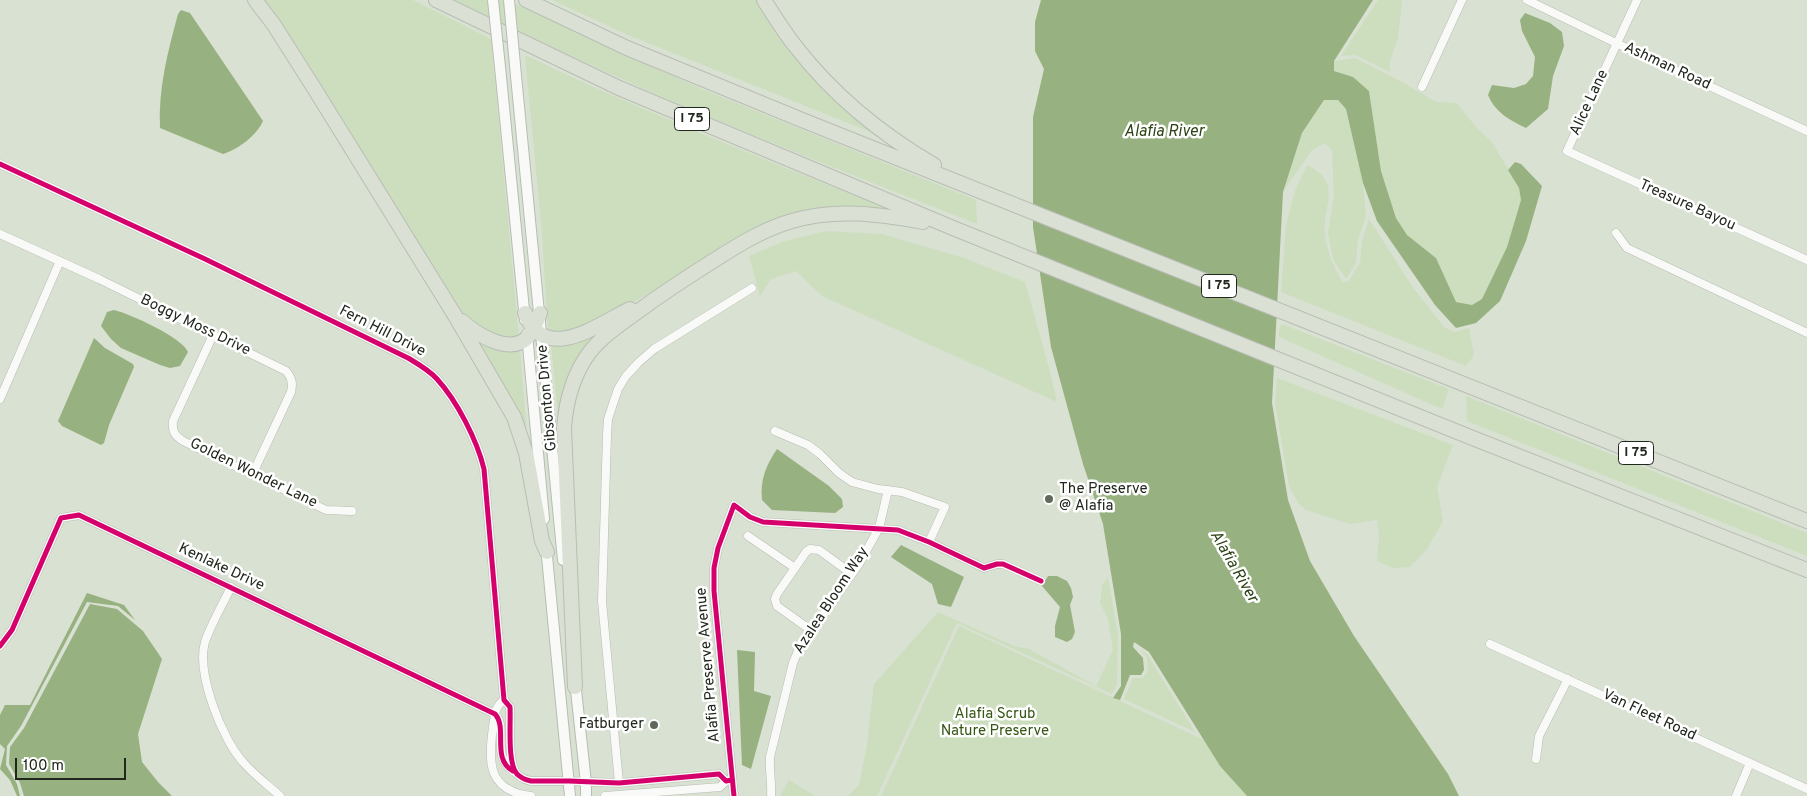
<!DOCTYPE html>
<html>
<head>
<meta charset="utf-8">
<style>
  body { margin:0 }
  #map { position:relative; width:1807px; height:796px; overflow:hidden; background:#d9e1d2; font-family:Overpass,sans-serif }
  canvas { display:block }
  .scale { position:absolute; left:15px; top:758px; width:111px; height:22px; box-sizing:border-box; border:2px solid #21271d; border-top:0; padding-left:6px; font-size:15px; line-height:18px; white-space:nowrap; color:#21271d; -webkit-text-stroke:4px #fff; paint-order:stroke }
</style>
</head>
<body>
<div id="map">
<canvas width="1807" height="796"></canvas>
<div class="scale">100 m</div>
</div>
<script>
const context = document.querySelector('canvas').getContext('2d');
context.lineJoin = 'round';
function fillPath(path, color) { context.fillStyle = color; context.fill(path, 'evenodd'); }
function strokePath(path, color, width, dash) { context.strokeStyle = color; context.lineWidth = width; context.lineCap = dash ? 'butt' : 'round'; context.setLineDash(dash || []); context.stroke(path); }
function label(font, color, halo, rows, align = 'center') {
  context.font = font + ' Overpass,sans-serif'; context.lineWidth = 5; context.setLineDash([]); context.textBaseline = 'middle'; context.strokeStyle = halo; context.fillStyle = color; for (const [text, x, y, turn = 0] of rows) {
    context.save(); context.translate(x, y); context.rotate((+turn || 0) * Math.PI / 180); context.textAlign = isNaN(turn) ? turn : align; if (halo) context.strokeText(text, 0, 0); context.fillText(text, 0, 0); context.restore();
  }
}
fillPath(new Path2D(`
  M259,0H413L491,39L519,339H500L462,315Z
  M455,0H507L702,89L976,200L977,224C801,155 624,86 455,0Z
  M552,0H763L878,135L628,35Z
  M1378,0H1402L1398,38L1390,61V72L1355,55L1341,56Z
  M525,55C642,111 763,159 884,207V212L819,213L667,284L585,328L565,335L548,330L542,233Z
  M1355,58L1402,82L1436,102L1457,103L1475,126L1492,142L1519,188L1521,200L1507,247L1482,299L1472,305L1456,302L1436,258L1407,235L1396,218L1381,171L1369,91L1353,77L1334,71V61Z
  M1324,100H1338L1346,109L1363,183L1366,216L1358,240L1356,263L1346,279L1333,259L1328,233L1334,195L1332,150L1324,143L1311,151L1283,192L1302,134Z
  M1307,165C1343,182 1323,206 1325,234C1327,253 1333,266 1343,282H1348L1360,263L1362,241L1369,219L1412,286L1444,327L1454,332L1469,328L1474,355L1466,366L1281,292L1286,225L1295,191Z
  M827,231L882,234L964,258L1025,282L1049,368L1057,402L822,296L796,271L771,279L760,296L749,256L785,241Z
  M1282,324L1449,389L1442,409L1279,337V330Z
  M600,332L559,425L551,345H562Z
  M470,334L520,349L527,434H526Z
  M1277,378L1453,445L1437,487L1443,521L1427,549L1410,567L1393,568L1377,561L1379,537L1377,520L1350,524L1306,510L1299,504L1289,486L1275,403Z
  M1466,396L1807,533V556L1467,421Z
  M1108,578L1118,634L1117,685L1112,694L957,623L877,796H848L859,785L867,745L874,684L938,612L1014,646L1029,649L1096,686L1113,650L1108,619L1100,603L1102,585Z
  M959,626L1204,740L1220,766L1247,796H881Z
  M1140,650L1147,654L1195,732L1124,699L1133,678H1143L1148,671L1147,657Z
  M789,780L815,796H780Z`), '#cddebf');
fillPath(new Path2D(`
  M1041,0H1373L1334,61V71L1353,77L1369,91L1381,171L1396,218L1407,235L1436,258L1456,302L1472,305L1482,299L1507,247L1521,200L1519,188L1508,170L1515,162L1521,164L1542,186L1526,241L1500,301L1476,323L1456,328L1435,305L1377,221L1363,183L1346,109L1338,100H1324L1302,133L1283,192L1272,403L1288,500L1310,561L1354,636L1448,774L1459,796H1247L1220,766L1149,652L1134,642L1133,647L1143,658L1144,670L1141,675H1130L1120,700L1113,698L1121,686V634L1103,524L1083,464L1051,347L1033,227V117L1044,69L1035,51V22Z
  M181,10L190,13L263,121C257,135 239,149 223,154L160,128C158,89 168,51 178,14Z
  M1525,13L1550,23L1562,32L1564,46L1553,76L1548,109L1526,128C1509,120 1495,112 1488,95L1492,85L1514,88L1526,84L1533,76L1535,57L1522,31L1520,20Z
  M114,310C130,314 182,337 188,352L180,366L170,368L160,365L121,348L111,339L101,326L107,312Z
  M94,338L105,348L133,364L134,367L109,425L104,443L101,445L62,426L58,421Z
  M777,449L829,486L842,499L843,507L835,513L772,510L762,500C760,480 766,465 777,449Z
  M901,545L964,577L951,607L938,604L932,584L891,557Z
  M1048,576H1057L1067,581L1071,588L1073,597L1070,605L1075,632L1072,639L1067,642L1055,637V626L1060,607L1042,586Z
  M87,593L124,605L135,620L118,606L87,602L21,726L7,746L6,765L17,784L20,796H17L10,780L0,769L5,749L0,744V715L5,705H30Z
  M90,604L117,609L143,631L162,659L138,734L142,762L158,782L172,796H24L20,783L9,764L10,747L24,728Z
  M737,650L755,652L754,691L771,696L751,769L742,765Z`), '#97b180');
const minor = new Path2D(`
  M1527,0L1618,44L1807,131
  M1637,0L1567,151L1807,260
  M1422,87L1462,0
  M0,164L205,259L408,358C418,364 429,370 437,379C457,401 477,440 484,469L504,700L510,707C511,722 507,763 517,774C520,777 526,780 531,781H569L619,783L719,774L726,781
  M1616,233L1627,248L1807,333
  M0,234L99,279L286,371C292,378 293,383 291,392L253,473
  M213,335L173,421C172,431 174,435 183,441L326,510L352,511
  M0,399L60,261
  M775,431L808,445L820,454L839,473L852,482L878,489L902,492L945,507L929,542
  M748,536L795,568
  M231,587C223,604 211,624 205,642C196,673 222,739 243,762C254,775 268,785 280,796
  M812,631L777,606L775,599L777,594L806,552L810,549L819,550L852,574
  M1490,644L1807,789
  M0,646L12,630L61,518L79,515L495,714C509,728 489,757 516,773
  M504,700C494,707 495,716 493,727C488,763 488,791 531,796
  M1536,759L1539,736L1568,679
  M619,783L602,601L607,435L608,419L618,389L626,376L639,362L654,349L752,288
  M605,796L720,787L726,781L730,780
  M734,796L714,591V568L718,548L734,505L750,517L763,522L898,530L929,542L984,568L997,564H1003L1041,581
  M771,796C772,783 769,770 770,757L793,663L798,651L859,564L879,528L888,490
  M1736,796L1750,763`);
const secondary = new Path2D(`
  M500,67L525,320
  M516,76L563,560
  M527,334L544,519
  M546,546L570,796
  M575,681L586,783V796`);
const motorway = new Path2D(`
  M255,0L274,25L314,88L454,314L514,417L526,453L542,541L547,552
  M436,0L619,88L953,228L1465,435L1807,570
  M526,0L627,48L802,120L1807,521
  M764,0C774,16 784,32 796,47C834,96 881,134 934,165
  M525,313C545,365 597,325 630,309
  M462,321C476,334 510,356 528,337C534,330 537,321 540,313
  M575,687L564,428C566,401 573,375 589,353C604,334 625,321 644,307C670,288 697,271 724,254C745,241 767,228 792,221C835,208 879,214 923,222`);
strokePath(minor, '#b6bdb2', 9);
strokePath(secondary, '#b6bdb2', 12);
strokePath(motorway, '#b9bdb5', 16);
strokePath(minor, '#f9faf8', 8);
strokePath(secondary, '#f9faf8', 10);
strokePath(motorway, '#dae1d4', 14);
const secondaryBridge = new Path2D(`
  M493,0L500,67
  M509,0L516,76`);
strokePath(secondaryBridge, '#b6bdb2', 12, []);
strokePath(secondaryBridge, '#f9faf8', 10);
strokePath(new Path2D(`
  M0,164L205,259L408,358C418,364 429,370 437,379C457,401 477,440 484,469L504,700L510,707C511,722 507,763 517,774C520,777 526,780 531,781H569L619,783L719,774L726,781L732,780
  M0,646L12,630L61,518L79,515L495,714C508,728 491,759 513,771
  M734,796L714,591V568L718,548L734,505L750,517L763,522L898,530L929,542L984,568L997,564H1003L1041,581`), '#d6006c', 5);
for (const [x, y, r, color] of [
  [1049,499,5,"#61685c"],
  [654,725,5,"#61685c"]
]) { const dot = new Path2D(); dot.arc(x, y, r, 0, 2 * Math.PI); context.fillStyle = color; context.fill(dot); strokePath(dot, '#fff', 2); }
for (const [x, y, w] of [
  [692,119,35],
  [1219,286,35],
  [1636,453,35]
]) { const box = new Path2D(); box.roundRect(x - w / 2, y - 11.5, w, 23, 4); context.fillStyle = '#fff'; context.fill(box); strokePath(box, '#21271d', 1); }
label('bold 14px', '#21271d', null, [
  ["I 75",692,119],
  ["I 75",1219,286],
  ["I 75",1636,453]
]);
label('15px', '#21271d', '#fff', [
  ["Ashman Road",1667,67,25],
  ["Alice Lane",1590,103,-65],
  ["Treasure Bayou",1687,206,24],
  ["Boggy Moss Drive",195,326,26],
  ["Fern Hill Drive",382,332,27],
  ["Gibsonton Drive",548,398,-95],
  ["Golden Wonder Lane",253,474,26],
  ["Kenlake Drive",221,568,25],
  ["Azalea Bloom Way",832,601,-57],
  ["Alafia Preserve Avenue",709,665,-95],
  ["Van Fleet Road",1649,716,25]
]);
label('15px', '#21271d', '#fff', [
  ["The Preserve",1059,490],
  ["@ Alafia",1059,507],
  ["Fatburger",644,725,"right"]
], 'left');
label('15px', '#375613', '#fff', [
  ["Alafia Scrub",995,715],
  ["Nature Preserve",995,732]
]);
label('italic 16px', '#2c4214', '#fff', [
  ["Alafia River",1164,133],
  ["Alafia River",1233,567,60]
]);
</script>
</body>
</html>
